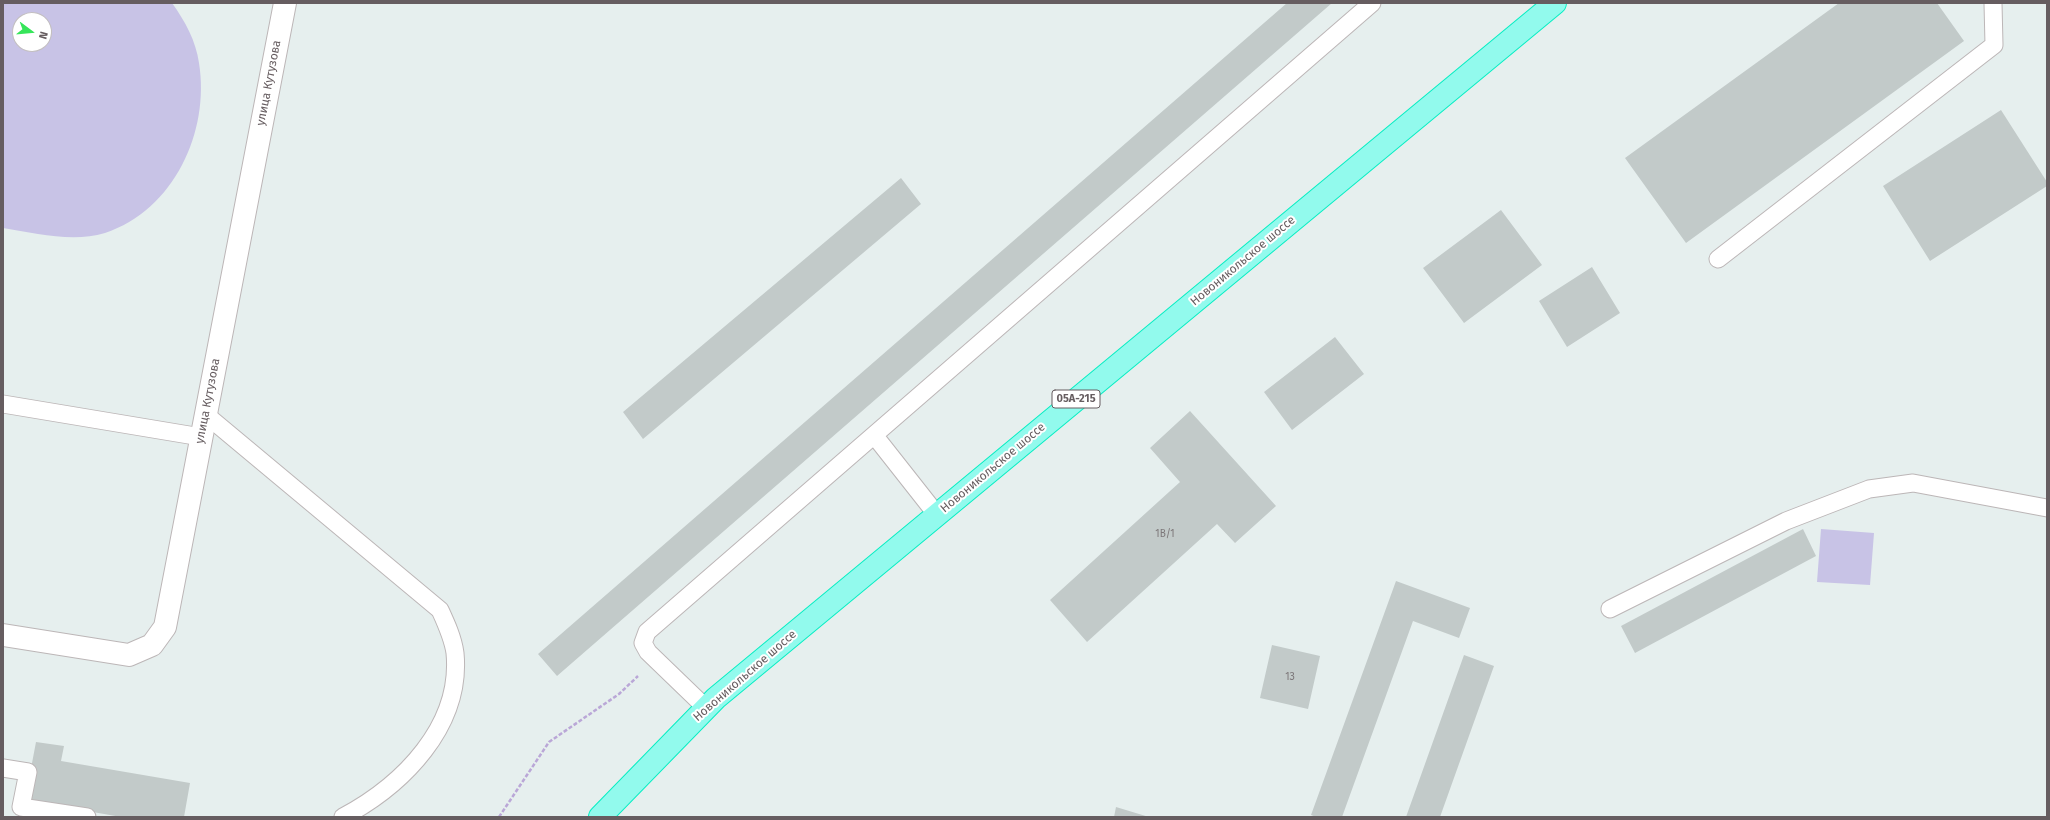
<!DOCTYPE html>
<html>
<head>
<meta charset="utf-8">
<style>
  body { margin:0 }
  #map { position:relative; width:2050px; height:820px; overflow:hidden; background:#e6efee; font-family:"Fira Sans",sans-serif }
  canvas { display:block }
  .frame { position:absolute; inset:0; border:4px solid #665d60; pointer-events:none }
  .north { position:absolute; left:12px; top:12px; width:40px; height:40px; box-sizing:border-box; background:#fff; border:1px solid #c2bebf; border-radius:50%; rotate:106deg; font-size:11px; font-weight:700; line-height:16px; text-align:center; color:#665d60 }
  .north::after { content:''; display:block; margin:auto; width:14px; height:18px; background:#36e55a; clip-path:polygon(50% 0,100% 100%,50% 72%,0 100%) }
</style>
</head>
<body>
<div id="map">
<canvas width="2050" height="820"></canvas>
<div class="frame"></div>
<div class="north">N</div>
</div>
<script>
const context = document.querySelector('canvas').getContext('2d');
context.lineJoin = 'round';
function fillPath(path, color) { context.fillStyle = color; context.fill(path, 'evenodd'); }
function strokePath(path, color, width, dash) { context.strokeStyle = color; context.lineWidth = width; context.lineCap = dash ? 'butt' : 'round'; context.setLineDash(dash || []); context.stroke(path); }
function label(font, color, halo, rows, align = 'center') {
  context.font = font + ' "Fira Sans",sans-serif'; context.lineWidth = 4; context.setLineDash([]); context.textBaseline = 'middle'; context.strokeStyle = halo; context.fillStyle = color; for (const [text, x, y, turn = 0] of rows) {
    context.save(); context.translate(x, y); context.rotate((+turn || 0) * Math.PI / 180); context.textAlign = isNaN(turn) ? turn : align; if (halo) context.strokeText(text, 0, 0); context.fillText(text, 0, 0); context.restore();
  }
}
fillPath(new Path2D(`
  M3,3H172C185,21 196,41 199,63C210,132 174,210 105,233C72,243 36,233 3,228ZM20,20H44V44H20Z
  M1821,529L1874,533L1870,585L1817,582Z`), '#c8c3e6');
fillPath(new Path2D(`
  M1287,3H1332L557,676L538,654Z
  M1839,3H1937L1964,41L1686,243L1625,158Z
  M2001,110L2047,182V186L1930,261L1883,186Z
  M901,178L921,204L643,439L623,412Z
  M1501,210L1542,265L1464,323L1423,268Z
  M1592,267L1620,313L1567,347L1539,301Z
  M1335,337L1364,374L1292,430L1264,392Z
  M1190,411L1276,506L1235,543L1217,524L1087,642L1050,600L1180,482L1150,448Z
  M1803,529L1816,556L1635,653L1621,626Z
  M1396,581L1470,608L1459,638L1413,621L1342,817H1316L1311,815Z
  M1272,645L1320,656L1308,709L1260,698Z
  M1464,655L1494,666L1440,817H1406Z
  M36,742L64,746L61,761L190,783L184,817H121L25,800Z
  M1116,807L1149,817H1114Z`), '#c2cac9');
const lane = new Path2D(`
  M1718,259L1994,45L1993,3
  M3,404L201,437
  M205,414L440,610C446,623 453,638 455,653C462,726 403,785 343,817
  M874,435L937,515
  M1610,609L1786,521L1869,489L1913,483L2047,508
  M705,707L648,652L643,643L647,632L1372,3
  M3,768L28,772L21,807L87,817`);
const street = new Path2D(`
  M3,635L129,655L152,645L165,627L285,3`);
const highway = new Path2D(`
  M600,817L716,698L1555,3`);
strokePath(lane, '#bcb6b7', 19);
strokePath(street, '#bcb6b7', 24);
strokePath(highway, '#07eec3', 24);
strokePath(new Path2D(`
  M499,817L549,742L619,694L638,676`), '#baa7d7', 2.5, [4, 2]);
strokePath(lane, '#fff', 17);
strokePath(street, '#fff', 22);
strokePath(highway, '#92faed', 22);
label('10px', '#7d787a', null, [
  ["1В/1",1165,534],
  ["1З",1290,677]
]);
for (const [x, y, w] of [
  [1076,399,48]
]) { const box = new Path2D(); box.roundRect(x - w / 2, y - 9, w, 18, 3); context.fillStyle = '#fff'; context.fill(box); strokePath(box, '#665d60', 1); }
label('bold 11px', '#665d60', null, [
  ["05А-215",1076,399]
]);
label('12px', '#665d60', '#fff', [
  ["улица Кутузова",269,83,-79],
  ["Новоникольское шоссе",1243,261,-40],
  ["улица Кутузова",208,401,-79],
  ["Новоникольское шоссе",993,468,-40],
  ["Новоникольское шоссе",745,676,-41]
]);
</script>
</body>
</html>
